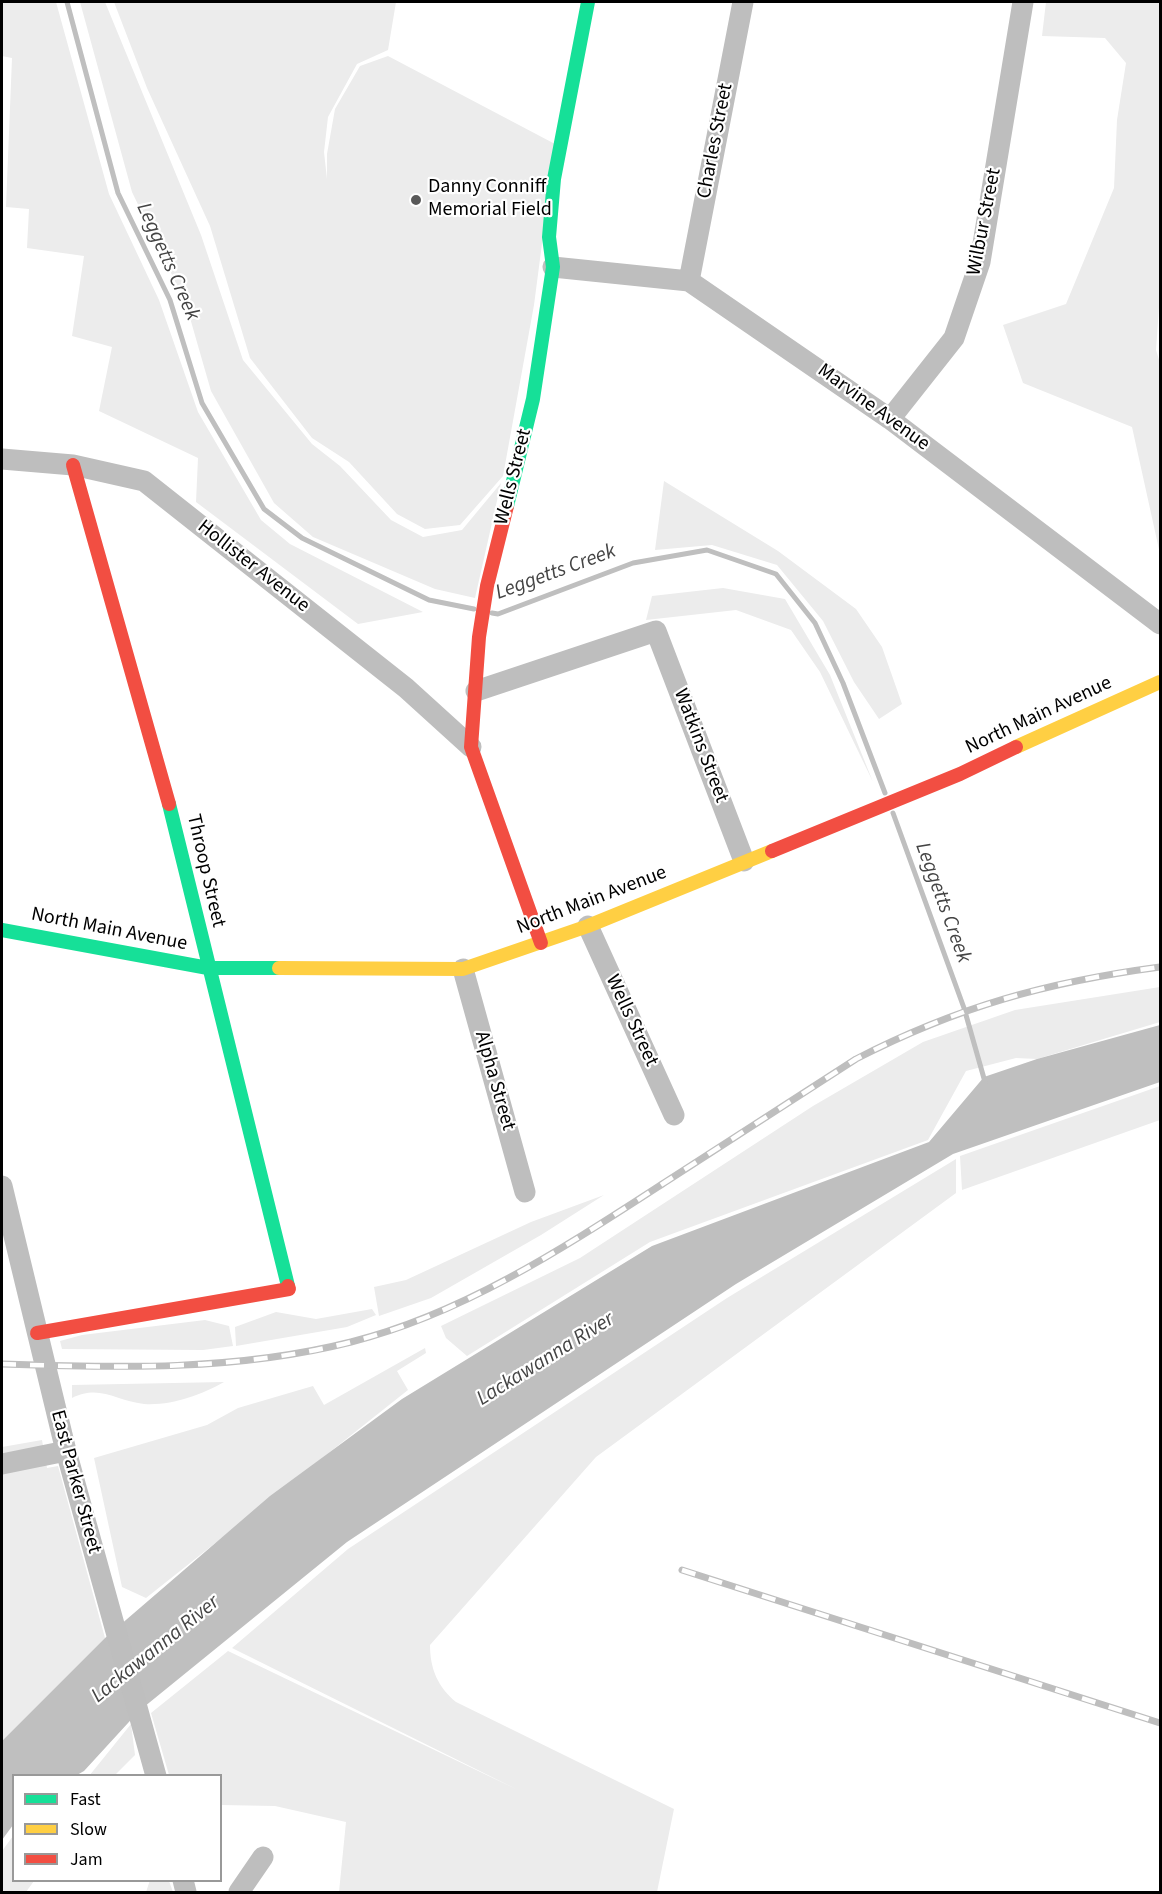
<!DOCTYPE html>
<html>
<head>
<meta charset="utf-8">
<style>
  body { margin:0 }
  #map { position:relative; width:1162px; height:1894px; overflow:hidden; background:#fff; font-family:"Source Sans 3",sans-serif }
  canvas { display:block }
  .frame { position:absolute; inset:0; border:3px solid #000; pointer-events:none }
  .legend { position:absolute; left:12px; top:1774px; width:210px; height:108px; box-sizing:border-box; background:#fff; border:2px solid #999; margin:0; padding:8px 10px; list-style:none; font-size:18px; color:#000 }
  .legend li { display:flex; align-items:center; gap:12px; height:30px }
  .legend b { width:30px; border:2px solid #999 }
</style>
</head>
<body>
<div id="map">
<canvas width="1162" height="1894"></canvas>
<div class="frame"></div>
<ul class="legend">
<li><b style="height:8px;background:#16e098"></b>Fast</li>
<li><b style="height:8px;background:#ffcf43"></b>Slow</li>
<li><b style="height:8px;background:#f24e42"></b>Jam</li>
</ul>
</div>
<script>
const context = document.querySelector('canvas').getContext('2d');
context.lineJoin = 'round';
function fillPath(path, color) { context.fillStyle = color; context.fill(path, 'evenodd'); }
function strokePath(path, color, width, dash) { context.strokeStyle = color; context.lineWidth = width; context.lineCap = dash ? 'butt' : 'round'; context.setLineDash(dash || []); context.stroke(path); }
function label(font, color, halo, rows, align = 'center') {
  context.font = font + ' "Source Sans 3",sans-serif'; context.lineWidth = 4.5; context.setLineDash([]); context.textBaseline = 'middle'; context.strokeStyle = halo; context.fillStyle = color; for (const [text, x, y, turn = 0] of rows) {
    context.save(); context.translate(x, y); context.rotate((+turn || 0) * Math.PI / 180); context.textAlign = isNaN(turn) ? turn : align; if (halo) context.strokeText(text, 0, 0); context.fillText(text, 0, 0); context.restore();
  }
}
fillPath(new Path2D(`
  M2,2H56L109,194L159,300L198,412L261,520L290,544L423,612L358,624L196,502L198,458L99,411L112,347L72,336L84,256L27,248L29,209L6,207L12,58L2,56Z
  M80,2H105L201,235L243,360L312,444L340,466L391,520L423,537L462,530L501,483L475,598L435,589L313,537L274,503L211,391L186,304L132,192Z
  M114,2H396L388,50L357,64L328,117L324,152L327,179V154L335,109L360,66L388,56L555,144L534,305L503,476L460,525L425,529L397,514L349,462L312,438L250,358L210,226L147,88Z
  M1046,2H1160V293L1156,350L1160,363V554L1132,427L1023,383L1003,325L1066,304L1114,188L1117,120L1126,63L1105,38L1042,36Z
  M664,481L778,551L856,609L882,647L902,704L879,719L854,682L823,621L777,565L712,545L655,550Z
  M723,588L785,599L830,675L873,782L820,672L791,630L736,610L646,620L652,596Z
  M1160,987V1022L1037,1059L1016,1058L966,1071L928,1140L650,1242L467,1356L446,1338L441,1326L580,1258L813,1106L923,1042L1015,1010Z
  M1160,1086V1120L962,1190L960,1156Z
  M956,1159V1193L596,1457L430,1645C430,1669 438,1687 456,1702L674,1809L657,1892H339L346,1822L275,1806L221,1805L220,1776L169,1775L151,1713L228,1651L518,1790L232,1648L348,1549L727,1298Z
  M604,1195L541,1235L431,1298L379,1316L374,1287L406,1280L531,1222Z
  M372,1309L376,1315L347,1327L236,1346L235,1327L276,1312L316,1319Z
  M205,1320L229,1326L233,1346L203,1350L62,1349L60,1341L82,1335Z
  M425,1348L426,1353L397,1371L408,1390L146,1598L122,1587L94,1458L207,1425L238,1408L313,1386L324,1405Z
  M224,1382C201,1395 171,1406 144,1404C116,1401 100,1384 72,1398V1385Z
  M42,1440L47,1468L58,1466L105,1638L2,1741V1447Z
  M131,1724L135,1755L115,1775L89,1776Z
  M13,1836L14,1880L34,1881L26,1892H2V1851Z
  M150,1880L169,1881L173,1892H146Z`), '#ececec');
fillPath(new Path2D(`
  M1160,1025V1082L953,1154L736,1284L347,1542L139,1711L84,1771L77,1775L14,1776L13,1825L2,1840V1741L105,1638L270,1496L402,1399L652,1246L929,1142L984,1077L1037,1059Z`), '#bfbfbf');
strokePath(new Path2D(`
  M67,2L118,193L170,300L202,403L264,509L302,538L429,600L474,609
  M492,613L498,614L633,563L707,550L776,574L815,623L843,683L885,793
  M893,813L964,1008L985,1082`), '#bfbfbf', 5);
strokePath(new Path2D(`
  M553,267L689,281L890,419L1160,624
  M689,281L743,2
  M890,419L954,338L980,262L1023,2
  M2,459L73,465L144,481L406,688L471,747
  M476,691L656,631L744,861
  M588,926L674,1115
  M463,969L525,1192
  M2,1186L66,1451L156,1776
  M2,1464L66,1451
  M183,1880L186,1892
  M239,1892L263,1857`), '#bebebe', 21);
strokePath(new Path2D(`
  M507,506L533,399L553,267L549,237L554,179L588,2
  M169,804L288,1286
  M2,930L208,968H279`), '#16e098', 14);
strokePath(new Path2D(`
  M1016,747L1160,682
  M279,968L463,969L588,926L772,851`), '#ffcf43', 14);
strokePath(new Path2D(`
  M73,465L169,804
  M507,506L487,586L479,637L471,747L541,943
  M772,851L960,774L1016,747
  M37,1333L289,1289L288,1286`), '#f24e42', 14);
const rail = new Path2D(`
  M2,1364C119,1368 236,1371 351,1342C466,1313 568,1245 667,1181C730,1140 793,1100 856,1059C957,1007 1047,982 1160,967
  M682,1570L1160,1723`);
strokePath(rail, '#bebebe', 7);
strokePath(rail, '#fff', 4.5, [14]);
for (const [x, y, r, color] of [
  [416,200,6,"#595959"]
]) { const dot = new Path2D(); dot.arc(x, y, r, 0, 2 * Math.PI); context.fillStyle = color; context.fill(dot); strokePath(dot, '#fff', 2); }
label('20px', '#000', '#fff', [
  ["Charles Street",716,141,-79],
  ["Wilbur Street",985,222,-79],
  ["Marvine Avenue",873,408,36],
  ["Wells Street",514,477,-76],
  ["Hollister Avenue",253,567,38],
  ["North Main Avenue",1039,716,-25],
  ["Watkins Street",700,746,69],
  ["Throop Street",205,871,77],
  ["North Main Avenue",592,901,-21],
  ["North Main Avenue",109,930,11],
  ["Wells Street",631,1021,65],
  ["Alpha Street",494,1081,74],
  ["East Parker Street",75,1482,75]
]);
label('20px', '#000', '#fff', [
  ["Danny Conniff",428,188],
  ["Memorial Field",428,211]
], 'left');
label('italic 21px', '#444', '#fff', [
  ["Leggetts Creek",167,262,66],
  ["Leggetts Creek",556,573,-20],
  ["Leggetts Creek",942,903,70],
  ["Lackawanna River",546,1360,-32],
  ["Lackawanna River",156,1650,-39]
]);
</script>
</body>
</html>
